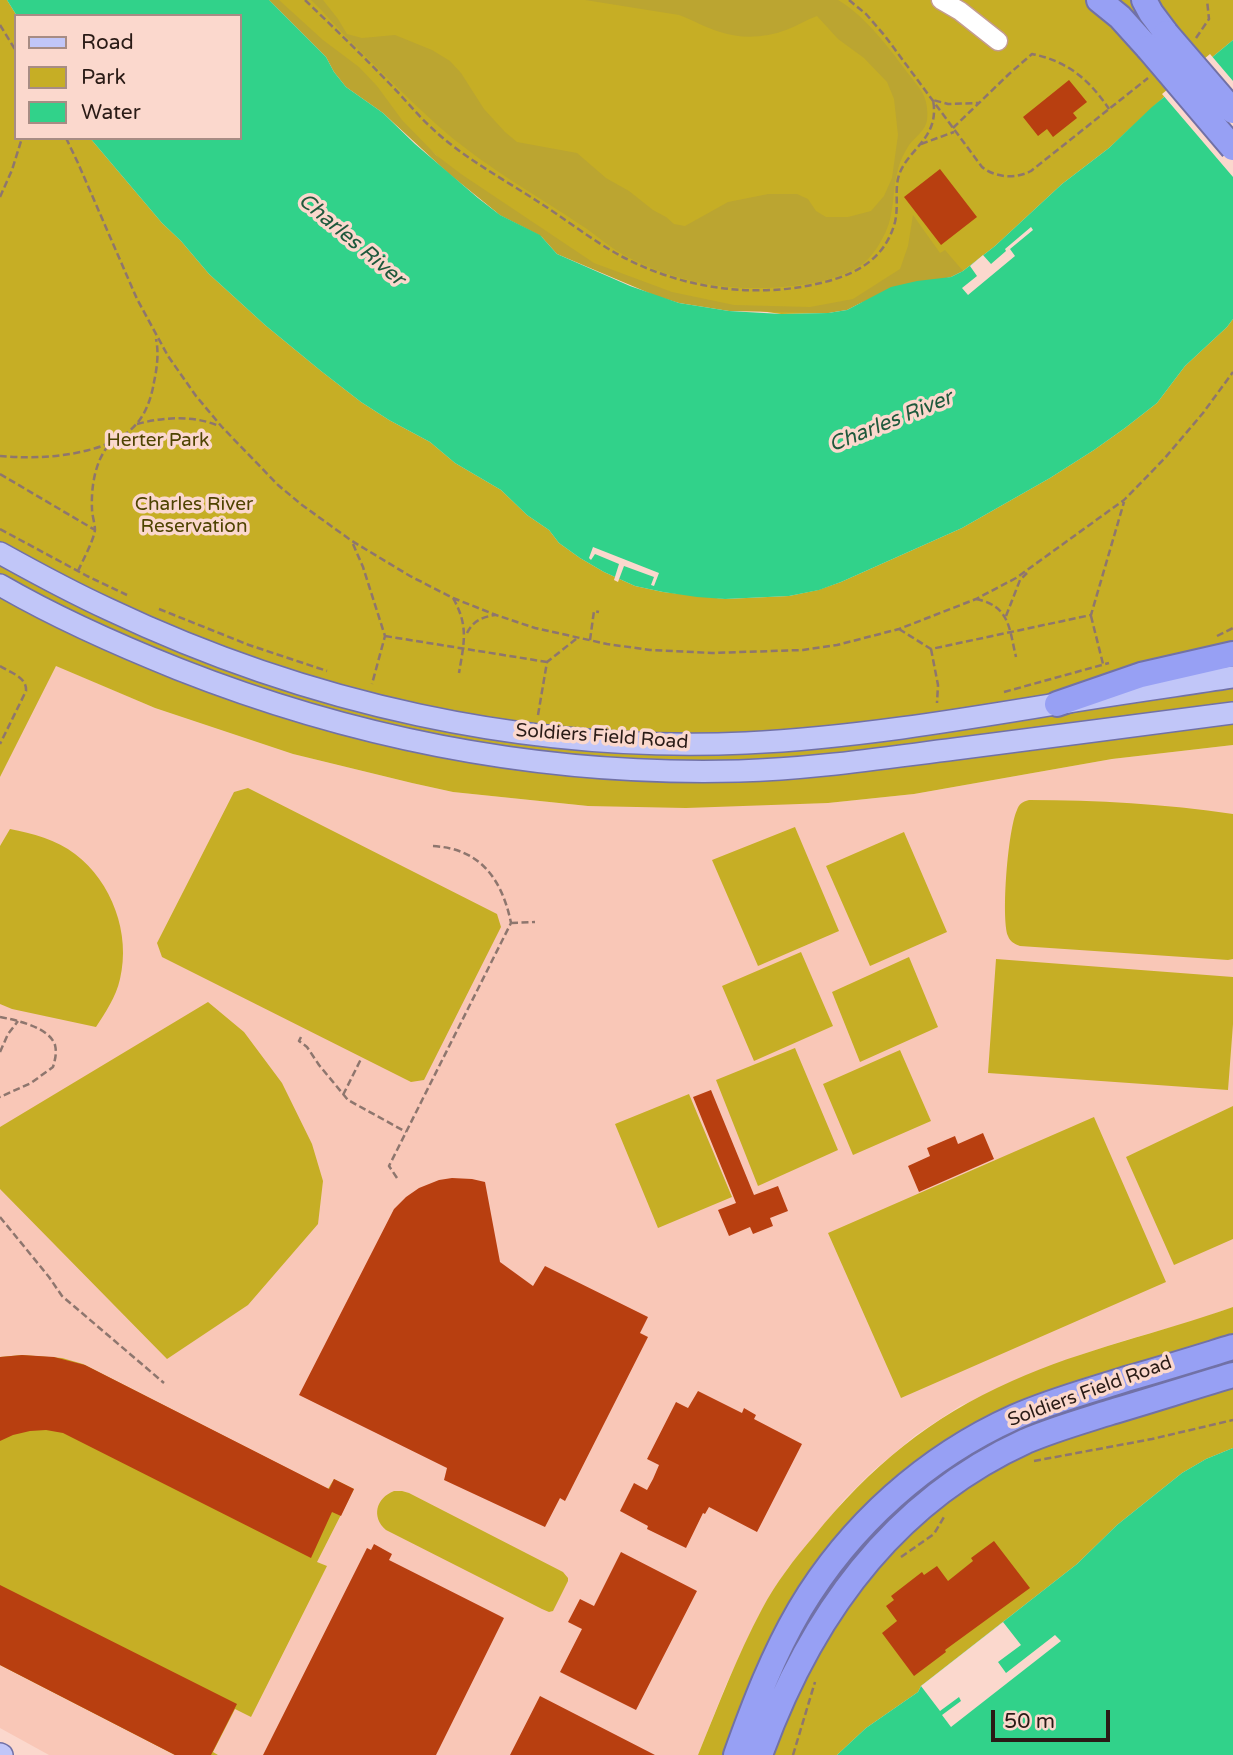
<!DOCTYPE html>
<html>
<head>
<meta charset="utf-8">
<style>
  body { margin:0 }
  #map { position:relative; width:1233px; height:1755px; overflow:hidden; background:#fbd8cd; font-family:"Varela Round",sans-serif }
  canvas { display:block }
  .legend { position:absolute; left:14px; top:14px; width:228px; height:126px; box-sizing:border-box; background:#fbd8cd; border:2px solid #a78c84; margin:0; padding:9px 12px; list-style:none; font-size:21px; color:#2a1b16 }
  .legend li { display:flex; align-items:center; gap:14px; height:35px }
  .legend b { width:35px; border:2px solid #a78c84 }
  .scale { position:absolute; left:991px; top:1710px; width:119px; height:32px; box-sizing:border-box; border:4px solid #2a1b16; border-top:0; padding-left:9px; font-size:21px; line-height:24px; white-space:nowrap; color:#2a1b16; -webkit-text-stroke:5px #fbd8cd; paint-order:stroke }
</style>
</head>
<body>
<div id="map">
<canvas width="1233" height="1755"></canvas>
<ul class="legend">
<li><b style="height:9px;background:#c1c6f8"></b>Road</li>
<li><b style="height:19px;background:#c6ae25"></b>Park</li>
<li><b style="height:19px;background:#31d28a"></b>Water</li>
</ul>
<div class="scale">50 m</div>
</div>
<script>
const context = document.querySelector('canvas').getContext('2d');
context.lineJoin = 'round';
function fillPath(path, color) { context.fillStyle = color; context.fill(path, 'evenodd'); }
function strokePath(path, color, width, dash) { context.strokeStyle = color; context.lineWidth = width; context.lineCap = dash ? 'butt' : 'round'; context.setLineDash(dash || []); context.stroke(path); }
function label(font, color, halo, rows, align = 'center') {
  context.font = font + ' "Varela Round",sans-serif'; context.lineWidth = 7; context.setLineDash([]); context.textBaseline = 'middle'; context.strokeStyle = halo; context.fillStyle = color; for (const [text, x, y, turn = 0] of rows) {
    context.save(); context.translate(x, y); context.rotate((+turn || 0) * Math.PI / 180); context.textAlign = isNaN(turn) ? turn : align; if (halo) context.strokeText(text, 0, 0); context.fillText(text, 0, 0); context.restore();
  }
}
fillPath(new Path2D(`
  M55,665L155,708L293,754L412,783L453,792L588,806L828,803L914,794L1112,759L1233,745V1307L1194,1321L1126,1340L1077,1356L960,1406L916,1435L873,1471L844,1500L788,1568L762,1609L726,1685L698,1755H49L0,1728V777Z`), '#f9c7b7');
fillPath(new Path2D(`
  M0,0H7L17,16H16V138H90L162,223L181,241L209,274L265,325L321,371L361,402L389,420L430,442L455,463L501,490L527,515L549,530L559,543L580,558L604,572L635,586L663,592L725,599L789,596L818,590L841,582L962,528L1050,478L1094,450L1125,428L1157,403L1185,366L1227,327L1233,319V745L1112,759L914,794L828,803L686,808L588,806L453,792L412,783L293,754L155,708L56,666L0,777Z
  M269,0H1233V40L1164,97L1109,148L1062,184L995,246L963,271L828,313L781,314L656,296L500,215Z
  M248,788L497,914L501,927L424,1080L411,1082L162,957L157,943L234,792Z
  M1029,800C1097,800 1165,804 1233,814V959L1228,960L1020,946C1015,944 1010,942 1008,936C1001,917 1008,829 1017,810C1019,804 1022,802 1029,800Z
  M795,827L839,931L758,966L712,860Z
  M10,829C32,833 57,840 75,854C112,882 131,934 120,979C116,997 105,1013 96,1027L12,1009L0,1004V846Z
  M904,832L947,932L870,966L826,866Z
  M801,952L833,1026L754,1061L722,986Z
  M909,957L938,1027L860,1062L832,992Z
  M996,959L1233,977V1024L1228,1090L988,1073Z
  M208,1002L244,1032L282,1083L312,1144L323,1181L318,1224L248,1305L167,1359L0,1189V1127Z
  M795,1048L838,1150L758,1186L716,1080Z
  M900,1050L931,1121L853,1155L823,1084Z
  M689,1094L732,1197L658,1228L615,1124Z
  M1233,1106V1239L1174,1265L1126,1157Z
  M1094,1117L1166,1282L901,1398L828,1233Z
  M1233,1307V1448L1206,1459L1182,1473L1117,1525L1077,1564L921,1686L918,1692L866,1728L837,1755H698C718,1706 737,1656 762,1609C776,1583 794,1559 814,1536C870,1467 930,1417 1012,1381C1083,1349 1160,1333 1233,1307Z
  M22,1355L62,1358L83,1364L328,1489L334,1479L354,1489L317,1562L327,1566L251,1717L235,1709L213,1752L218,1755H175L0,1665V1357Z
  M394,1491H402L409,1493L563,1572L568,1578V1581L553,1611L549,1612L542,1609L386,1530C371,1517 376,1498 394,1491Z`), '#c6ae25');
fillPath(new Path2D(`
  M269,0H279L323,40L359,67L377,86L402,120L436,155L461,174L594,263L672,292L734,305L810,307L853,299L900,269L908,246L913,215L940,253L945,250L963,271L951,277L876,295L847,310L828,313L729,311L679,303L656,296L557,254L540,235L500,215L448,173L383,113L346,87L334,72L326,57Z
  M311,0H323L338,19L347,34L362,38L395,35L432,50L450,61L461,73L484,109L505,132L517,142L577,153L606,178L629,191L653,210L666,217L674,224L685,226L728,202L768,194H797L808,199L816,211L826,217H848L871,211L884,196L892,178L898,135L894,99L887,82L864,58L838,39L817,16C806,20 797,26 786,30C765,38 741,39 720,32C706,28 693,20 679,15L585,0H838C868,18 890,50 911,77C915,83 923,91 925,99C927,104 928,114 927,120C926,130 915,137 909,145C904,153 900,161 898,169C892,189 895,212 886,231C881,242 874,254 865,262C830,291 743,292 701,283C672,277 642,266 617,251C606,244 597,236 587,229C536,195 480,164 435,123C406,97 379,69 351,42C337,28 325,13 311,0Z`), '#bba531');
fillPath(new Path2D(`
  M7,0H269L326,57L334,72L346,87L383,113L415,144L478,198L500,215L540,235L557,254L630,286L679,303L729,311L781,314L828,313L847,310L891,287L917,281L951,277L963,271L995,246L1062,184L1109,148L1152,107L1233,40V319L1227,327L1185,366L1157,403L1125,428L1094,450L1050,478L962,528L841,582L819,590L789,596L725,599L697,597L663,592L635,586L604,572L580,558L559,543L549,530L527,515L501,490L455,463L430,442L389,420L361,402L321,371L265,325L209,274L181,241L162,223L90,138H240V16H17Z
  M1233,1448V1755H837L866,1728L918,1692L921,1686L1077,1564L1117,1525L1182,1473L1206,1459Z`), '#31d28a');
fillPath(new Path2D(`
  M1210,54L1233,81V177L1162,94Z
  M1031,227L1033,230L1010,249L1015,256L968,295L962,288L977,276L970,266L983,255L991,264L1006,251L1005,249Z
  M593,547L659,573L654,586L651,585L654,577L624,566L618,582L614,580L619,564L595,554L591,560L589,558Z
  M1003,1622L1021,1645L998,1662L1006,1673L1055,1635L1061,1641L951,1727L942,1715L961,1701L959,1697L940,1711L921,1686Z`), '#fbd8cd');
fillPath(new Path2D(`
  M1069,80L1087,102L1073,113L1077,118L1053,137L1047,129L1038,136L1023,117Z
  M940,169L977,217L941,245L904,197Z
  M711,1090L754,1195L778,1186L788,1211L770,1218L773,1226L753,1234L750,1227L729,1236L718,1210L736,1203L693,1097Z
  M983,1133L994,1159L919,1192L908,1166L930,1156L927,1148L955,1136L958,1144Z
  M452,1178L472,1179L485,1182L500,1262L533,1286L545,1266L648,1317L640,1333L648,1337L565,1501L560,1498L545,1527L444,1480L447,1468L299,1395L394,1209L406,1197L419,1188L439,1180Z
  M22,1355L54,1357L85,1365L329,1489L334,1479L354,1489L341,1516L332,1512L311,1558L63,1433L46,1430L30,1431L13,1435L0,1441V1357Z
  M698,1391L742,1413L744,1408L756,1415L754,1419L802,1444L757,1532L709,1507L705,1514L703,1513L686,1548L647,1529L648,1526L620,1511L634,1483L647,1490L653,1479L659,1465L647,1459L676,1402L688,1408Z
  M994,1541L1030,1588L945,1650L946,1652L914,1676L882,1633L897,1621L886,1606L894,1600L891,1596L922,1572L924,1575L937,1566L948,1581L973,1561L971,1558Z
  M374,1544L392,1554L389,1560L504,1618L436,1755H263L367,1548L371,1550Z
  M621,1552L697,1591L636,1710L560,1672L582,1629L568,1622L580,1599L594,1606Z
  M0,1585L237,1704L211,1755H175L0,1665Z
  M540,1696L655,1755H510Z`), '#b83f10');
const minor = new Path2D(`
  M941,0L960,11L998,41`);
const major = new Path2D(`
  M0,553C36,573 71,592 108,609C306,703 526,753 746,743C850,738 953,721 1056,704C1115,694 1174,686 1233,677
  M0,585C57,618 118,645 178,669C358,740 546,776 739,771C811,769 883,758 955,749C1048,737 1140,725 1233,713
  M0,1754L2,1755`);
const highway = new Path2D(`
  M1099,0L1120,17L1148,48
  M1144,0L1151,13L1166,33
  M1057,704L1141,675L1233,654
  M736,1755C754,1705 773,1655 800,1609C850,1525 926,1457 1015,1417C1051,1401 1089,1391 1126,1379C1162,1369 1197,1358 1233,1347
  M760,1755C809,1619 892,1502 1026,1441C1054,1429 1083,1421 1111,1412C1152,1400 1192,1387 1233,1375`);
strokePath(minor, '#c49c8f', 21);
strokePath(major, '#7171a6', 24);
strokePath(highway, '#7171a6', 28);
strokePath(new Path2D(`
  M305,0C333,27 361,54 388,82C404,98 419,117 436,132C466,159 503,179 537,201C564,218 593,241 621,256C679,287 747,298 812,285C850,277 884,263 895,222C898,209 896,197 897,185C900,150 941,143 933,100L948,104L979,103
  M849,0L866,14L885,36L982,167C996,178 1016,179 1031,171L1148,78
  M0,25L16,51
  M1196,38L1209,19L1207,0
  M953,128L1009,74L1032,54C1067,61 1089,79 1109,109
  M66,138L78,163L137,299L168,356L196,396L222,427L278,485L302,505L352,541L410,576L453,598L496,615L535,628L607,644L650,650L712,653L803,650L837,645L899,629L976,599L1016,578L1124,500L1164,459L1203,413L1233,372
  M921,144L954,132
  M0,197L12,170L22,138
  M137,424C164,417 193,415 219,426
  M0,456C40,460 112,456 138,422C147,411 152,395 154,382C157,368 159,353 156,339
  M0,474L95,530
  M0,529L87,576L127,595
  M353,544L363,567L385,636L372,684
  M78,571C83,560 93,542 95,530C95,524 92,515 92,509C91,487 95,462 108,446
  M453,598C469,626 464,643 459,673
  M976,599C1010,606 1009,628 1016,657
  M159,609L249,645L327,671
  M1006,616L1020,580L1027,573
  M1091,616L1103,664
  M899,629L931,649L1091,615L1124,502
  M467,633C473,621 482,617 495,615
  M385,636L547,662
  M1217,636L1233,628
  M590,640L594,611L599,612
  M931,649L938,685L937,703
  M0,666C11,673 27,677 26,691L0,744
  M1004,692L1109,663
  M538,715L547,662L576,639
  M511,923L535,922
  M0,1017C16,1020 49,1027 55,1045C57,1053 55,1060 53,1067L31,1083L0,1097
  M301,1037L299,1041L307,1047L319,1065L348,1100L406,1132
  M0,1052L8,1034L18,1021
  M343,1095L361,1059
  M397,1178L389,1166L511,923C502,879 480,848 432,846
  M0,1217L49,1277L62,1296L164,1383
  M1034,1461L1152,1439L1233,1420
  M901,1557L934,1534L944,1517
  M793,1755L815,1682`), '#8e766e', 2.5, [7, 3.5]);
strokePath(minor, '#fff', 18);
strokePath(major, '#c1c6f8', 21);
strokePath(highway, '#97a0f4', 24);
const highwayBridge = new Path2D(`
  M1166,33L1233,111
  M1148,48L1233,148`);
strokePath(highwayBridge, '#7171a6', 28, []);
strokePath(highwayBridge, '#97a0f4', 24);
label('19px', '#4e4301', '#fbd8cd', [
  ["Herter Park",158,441],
  ["Charles River",194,505],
  ["Reservation",194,527]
]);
label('19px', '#2a1b16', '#fbd8cd', [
  ["Soldiers Field Road",602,737,4],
  ["Soldiers Field Road",1090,1392,-20]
]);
label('italic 21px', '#1f593c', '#fbd8cd', [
  ["Charles River",351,240,40],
  ["Charles River",891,422,-22]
]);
</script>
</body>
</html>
